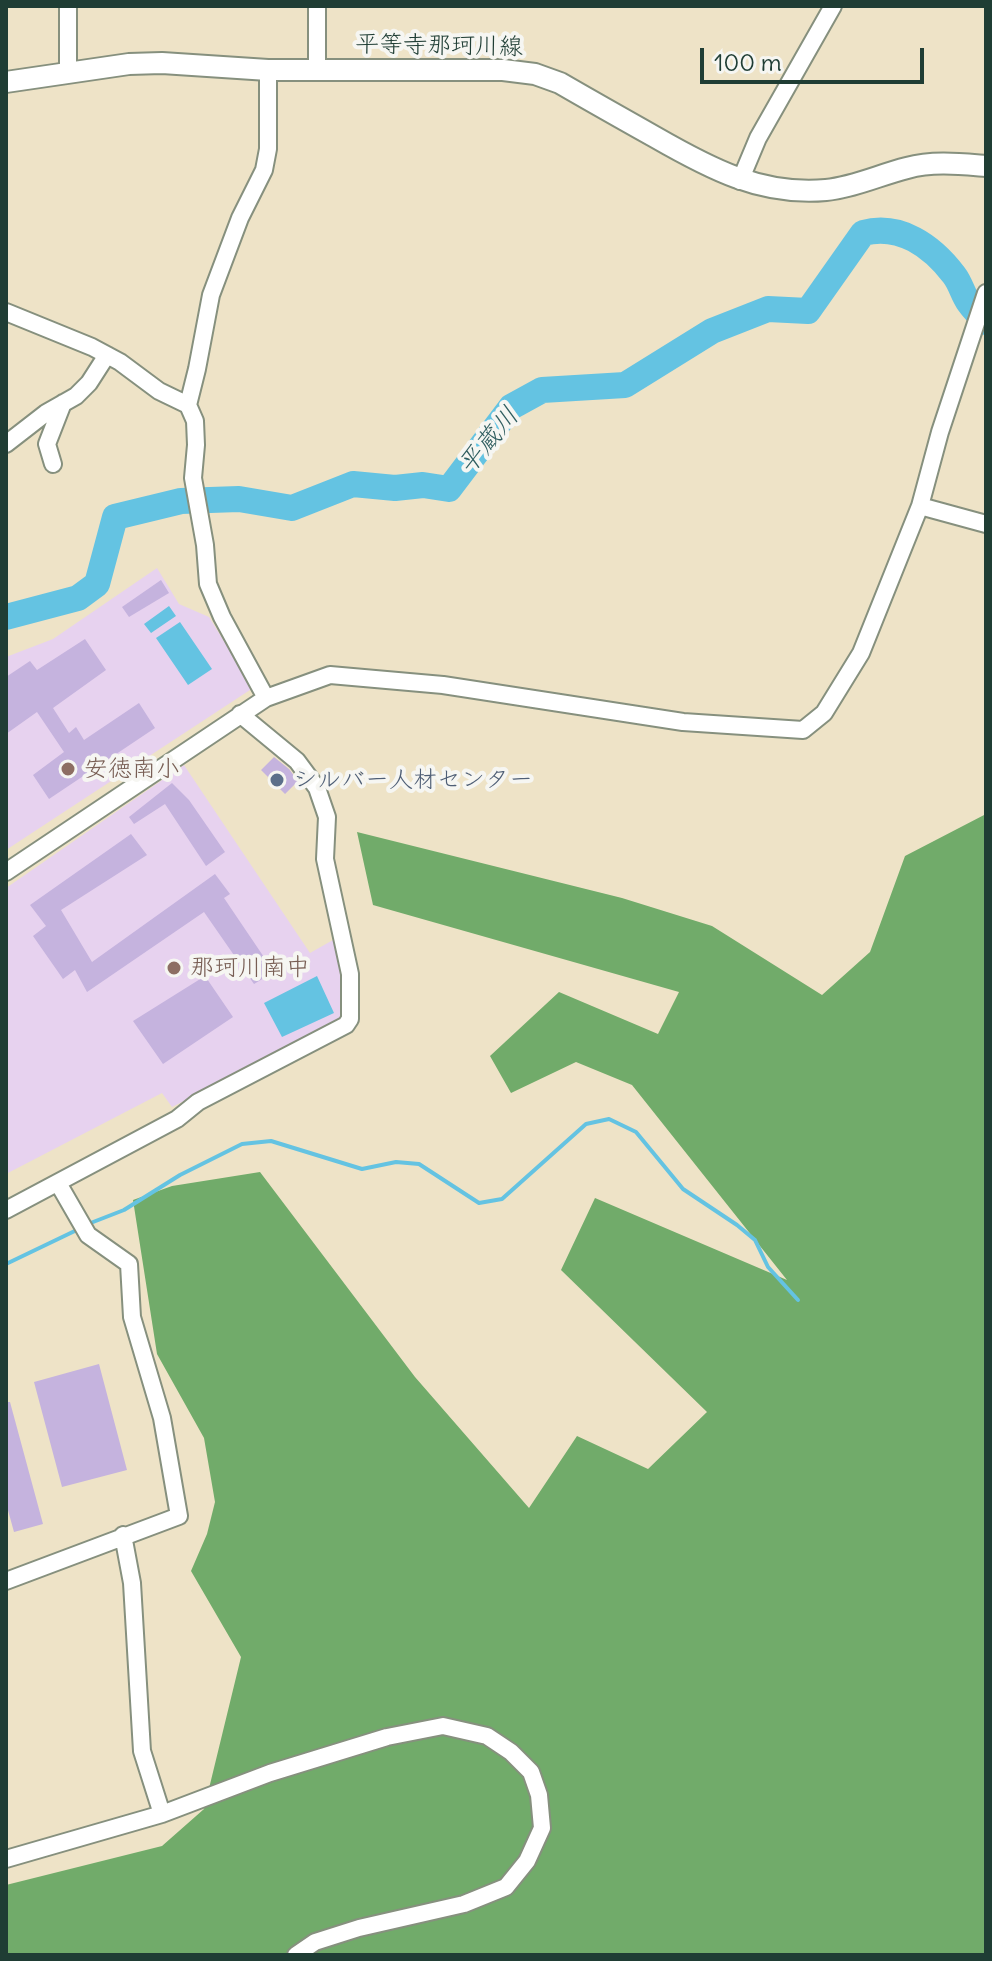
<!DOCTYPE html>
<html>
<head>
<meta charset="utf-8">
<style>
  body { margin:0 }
  #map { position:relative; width:992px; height:1961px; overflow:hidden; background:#eee3c7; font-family:Delius,sans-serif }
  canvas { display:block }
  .frame { position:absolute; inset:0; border:8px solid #1f3d34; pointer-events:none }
  .scale { position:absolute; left:700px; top:48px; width:224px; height:36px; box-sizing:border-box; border:4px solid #1f3d34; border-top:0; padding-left:10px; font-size:24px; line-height:28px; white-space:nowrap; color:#1f3d34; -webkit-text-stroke:6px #f6f6f2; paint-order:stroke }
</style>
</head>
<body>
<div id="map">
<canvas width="992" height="1961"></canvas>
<div class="frame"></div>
<div class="scale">100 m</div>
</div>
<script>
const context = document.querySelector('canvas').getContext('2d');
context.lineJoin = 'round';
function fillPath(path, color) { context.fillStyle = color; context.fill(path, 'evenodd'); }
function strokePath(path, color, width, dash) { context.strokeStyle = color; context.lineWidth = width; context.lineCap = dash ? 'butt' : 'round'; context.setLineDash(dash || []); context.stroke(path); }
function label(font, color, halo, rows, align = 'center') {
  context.font = font + ' Delius,"Klee One",sans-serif'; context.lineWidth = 8; context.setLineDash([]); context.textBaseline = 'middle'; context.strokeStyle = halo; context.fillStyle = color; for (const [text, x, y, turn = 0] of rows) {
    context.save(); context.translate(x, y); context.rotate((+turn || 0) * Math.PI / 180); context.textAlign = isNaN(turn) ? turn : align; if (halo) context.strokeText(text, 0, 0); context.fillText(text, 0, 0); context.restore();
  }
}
fillPath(new Path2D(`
  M157,568L179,604L209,617L253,688L6,850V657L53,639Z
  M184,765L310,953L333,940L346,983L344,1020L172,1107L162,1093L6,1174V888Z`), '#e7d2ef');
fillPath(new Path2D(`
  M986,814V1955H6V1885L162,1846L204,1809L241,1657L191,1571L207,1534L215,1502L204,1438L157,1354L133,1200L172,1186L260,1172L415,1377L529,1508L577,1436L648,1469L707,1412L561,1270L595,1198L787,1280L632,1085L576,1062L511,1093L490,1056L559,992L658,1034L679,992L373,905L357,832L622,898L712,926L822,995L870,952L905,856Z`), '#71ab6a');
fillPath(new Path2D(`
  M169,606L176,616L151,633L144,624Z
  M180,622L212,669L188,685L156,638Z
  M317,976L334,1013L282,1037L264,1003Z`), '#64c3e2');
strokePath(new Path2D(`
  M88,1224L124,1210L180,1175L242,1144L271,1141L362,1169L396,1162L419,1164L479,1203L502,1199L586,1124L609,1119L636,1132L683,1189L737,1225L755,1240L768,1267L798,1300
  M6,1264L81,1228`), '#64c3e2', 4);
strokePath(new Path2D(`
  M6,617L78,598L97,584L115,517L181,501L239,499L292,508L353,484L395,488L423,485L449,489L511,407L542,390L625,385L712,331L768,309L808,311L863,233C900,223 932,246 954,275C961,284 963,295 969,303C974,310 980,316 986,322`), '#64c3e2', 26);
fillPath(new Path2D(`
  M161,580L169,593L129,617L122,607Z
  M85,639L106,670L53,708L69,733L76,727L84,740L139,703L155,728L49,799L33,775L64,752L37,712L6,734V677L30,661L37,670Z
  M274,757L289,769L298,781L285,794L261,770Z
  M172,783L189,800L225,852L206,866L165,804L134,824L129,817Z
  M131,834L147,855L61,910L92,962L215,874L230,894L224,898L274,972L254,984L204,912L87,992L75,970L63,979L33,936L46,926L30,905Z
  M205,976L233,1017L163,1064L133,1021Z
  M99,1364L127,1470L62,1487L34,1382Z
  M6,1402H10L43,1524L14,1532L6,1503Z`), '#c5b3de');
const minor = new Path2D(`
  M317,6V71
  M68,74V6
  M740,181L758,138L833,6
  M6,312L92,347L120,362L159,391L188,405
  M6,444L46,413L76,396L89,383L107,355
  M53,464L47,444L63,403
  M920,506L986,524
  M266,698L222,617L208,584L205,545L193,478L196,445L195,421L188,405L197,369L211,295L240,218L264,170L268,149V70
  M6,872L266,698L330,675L443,685L683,722L803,730L824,713L861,653L920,506L940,432L986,293
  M6,1210L177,1119L198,1102L346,1025L350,1019V974L325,859L327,817L317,788L297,761L240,714
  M123,1535L132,1583L142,1751L162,1814
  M6,1581L179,1516L162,1418L132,1317L129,1264L88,1235L58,1183
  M6,1859L162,1814L270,1773L387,1737L443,1726L487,1736L511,1752L531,1772L539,1795L542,1828L527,1861L506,1887L464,1904L359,1928L315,1942L296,1955`);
const major = new Path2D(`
  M6,82L129,64L162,63L268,70H503L535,74L560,83C591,101 623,119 655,137C709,168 761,196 826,190C855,187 879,175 907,168C933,161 960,164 986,166`);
strokePath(minor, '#86907e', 20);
strokePath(major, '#86907e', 24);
strokePath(minor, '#fff', 16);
strokePath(major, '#fff', 20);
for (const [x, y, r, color] of [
  [68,769,8,"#8d6e63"],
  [277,780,8,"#5c6f8a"],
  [174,968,8,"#8d6e63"]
]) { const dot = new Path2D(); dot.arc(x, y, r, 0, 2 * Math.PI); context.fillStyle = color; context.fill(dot); strokePath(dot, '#f6f6f2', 3); }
label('24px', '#1f3d34', '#f6f6f2', [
  ["平等寺那珂川線",439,46,1]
]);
label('24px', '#785e54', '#f6f6f2', [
  ["安徳南小",84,769],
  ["那珂川南中",190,968]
], 'left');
label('24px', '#4e5e75', '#f6f6f2', [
  ["シルバー人材センター",293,780]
], 'left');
label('italic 26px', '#305e60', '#f6f6f2', [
  ["平蔵川",489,441,-50]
]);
</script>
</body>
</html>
